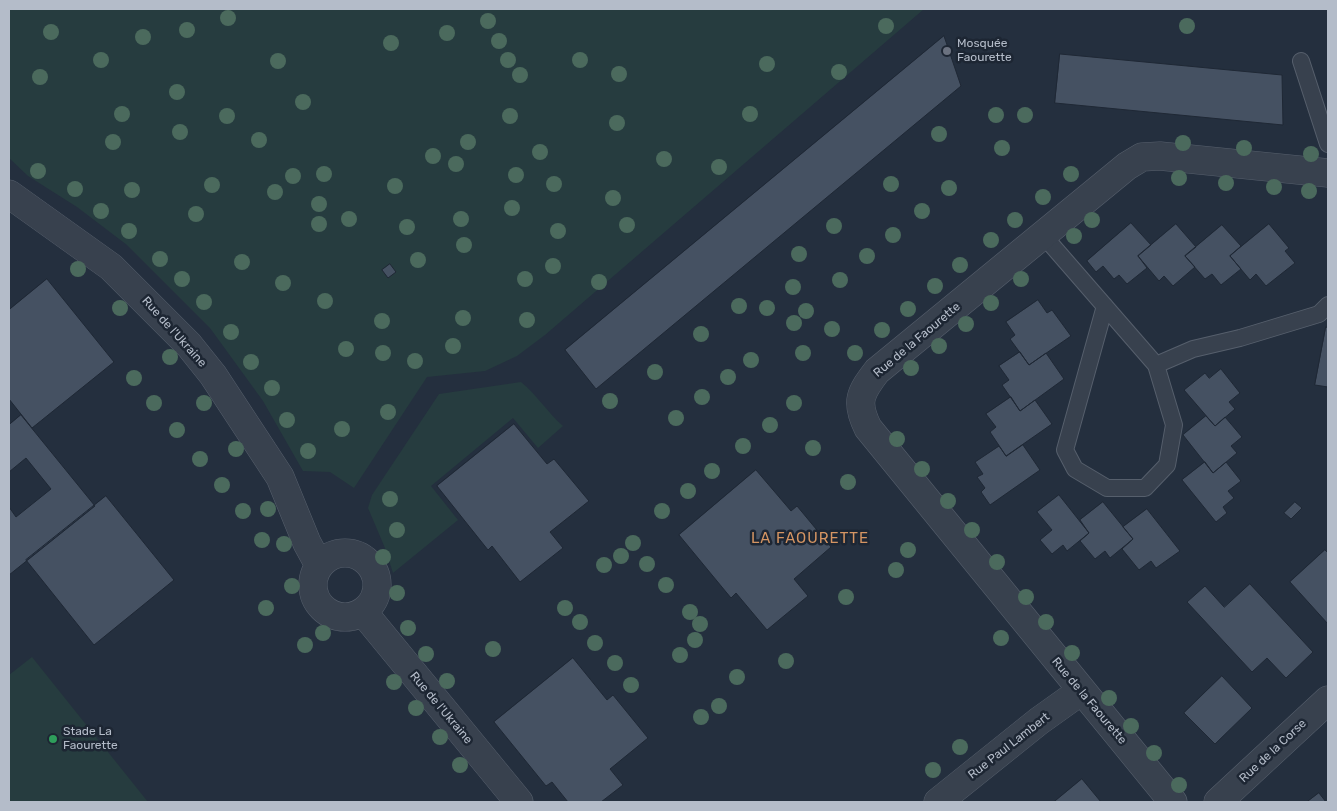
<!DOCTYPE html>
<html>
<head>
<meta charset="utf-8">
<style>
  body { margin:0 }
  #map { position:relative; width:1337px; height:811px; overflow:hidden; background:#242f3e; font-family:Rubik,sans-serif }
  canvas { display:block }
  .frame { position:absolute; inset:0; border:10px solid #b4bcc9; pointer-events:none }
</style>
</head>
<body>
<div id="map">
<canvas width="1337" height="811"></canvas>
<div class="frame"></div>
</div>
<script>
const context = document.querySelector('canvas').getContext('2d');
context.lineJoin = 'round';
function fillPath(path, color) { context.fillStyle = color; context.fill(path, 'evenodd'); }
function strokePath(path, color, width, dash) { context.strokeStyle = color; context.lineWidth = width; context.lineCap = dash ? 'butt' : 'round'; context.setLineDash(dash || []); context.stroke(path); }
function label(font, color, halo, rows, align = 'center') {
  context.font = font + ' Rubik,sans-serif'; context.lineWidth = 5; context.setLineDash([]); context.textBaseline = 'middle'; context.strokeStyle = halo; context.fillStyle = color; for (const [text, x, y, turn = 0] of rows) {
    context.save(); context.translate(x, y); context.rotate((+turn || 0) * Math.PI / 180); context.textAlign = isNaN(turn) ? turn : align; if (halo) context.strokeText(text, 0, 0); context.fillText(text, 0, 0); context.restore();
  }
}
fillPath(new Path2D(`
  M9,9H924L545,335L517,356L485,371L427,377L354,488L330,472L303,471L263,401L210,328L127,245L77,207L28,176L9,158Z
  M521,382C538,396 547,412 563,426L538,448L513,418L431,486L458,520L393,573L385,548L368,508L372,495L439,394Z
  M32,657L148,802H9V675Z`), '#263c3f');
const building = new Path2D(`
  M944,36L961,86L596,389L565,350Z
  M1060,54L1282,75L1283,125L1055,103Z
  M1131,223L1151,245L1138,256L1147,268L1127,284L1119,275L1114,279L1103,266L1096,272L1087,261Z
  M1176,224L1196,247L1185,256L1195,267L1173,286L1164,276L1159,281L1138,256Z
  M1269,224L1289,248L1285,251L1295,263L1266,286L1256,274L1250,280L1230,256Z
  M1222,225L1241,246L1230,256L1241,269L1221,285L1212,274L1205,279L1185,256Z
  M390,264L396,272L388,278L382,270Z
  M47,279L114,362L32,428L9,399V310Z
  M1038,300L1047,313L1052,310L1071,336L1029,365L1010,339L1015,335L1006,322Z
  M1326,327L1328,328V387L1315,385Z
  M1020,352L1029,365L1046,353L1064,379L1020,411L1002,385L1009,380L999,366Z
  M1221,369L1240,393L1229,402L1235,409L1215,426L1184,390L1205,373L1209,378Z
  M1011,397L1020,411L1035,400L1052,424L1006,456L990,432L996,427L986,414Z
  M21,415L95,506L9,575V507L16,517L51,489L26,458L9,472V425Z
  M1206,416L1215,426L1225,417L1242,437L1231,446L1237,453L1213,473L1183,435Z
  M514,424L547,464L554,459L589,501L550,532L563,548L520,582L492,546L488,550L437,486Z
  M1023,445L1040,470L990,505L981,492L985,488L977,477L983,474L975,462L999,446L1006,456Z
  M1205,462L1213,473L1226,462L1241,481L1228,491L1234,498L1223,507L1227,513L1216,522L1182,480Z
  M756,470L791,511L797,506L831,547L794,579L808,596L767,630L736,593L731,598L679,535Z
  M1059,495L1089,533L1067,551L1063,545L1052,554L1040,540L1052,530L1037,512Z
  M106,496L174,580L94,645L26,560Z
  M1103,502L1133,539L1110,558L1105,551L1095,559L1080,541L1089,533L1080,520Z
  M1295,502L1302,508L1291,519L1284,513Z
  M1147,509L1180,551L1156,568L1151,561L1139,570L1122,549L1133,539L1123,527Z
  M1325,550L1328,553V624L1290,582Z
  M1250,584L1313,652L1286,678L1267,658L1252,672L1187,602L1205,586L1224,607Z
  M573,658L607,700L613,695L648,738L610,769L623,785L601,802H568L552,782L546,786L494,722Z
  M1222,676L1252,708L1215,744L1184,713Z
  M1082,779L1101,802H1054Z
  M1319,793L1326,802H1307Z`);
fillPath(building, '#455162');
strokePath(building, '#1f2835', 1);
const service = new Path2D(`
  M1301,61L1328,144
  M1043,235L1156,365L1174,425L1167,465L1145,488H1107L1075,469L1065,450L1105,306
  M1156,365L1193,349L1240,338L1319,314L1328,305`);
const minor = new Path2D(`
  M9,194L111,267L189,345L213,375L280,477L307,543L319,565
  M313 585a32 32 0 1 1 64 0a32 32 0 1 1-64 0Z
  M363,612L519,802
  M938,802L1039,721L1081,691
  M1173,802L868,428C855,402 860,393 877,371L1127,166L1142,157L1160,156L1328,173
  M1218,802L1328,700`);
strokePath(service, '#565f6c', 18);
strokePath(minor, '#565f6c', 29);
strokePath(service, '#38414e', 16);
strokePath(minor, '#38414e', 28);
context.fillStyle = '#4b6a5d';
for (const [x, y] of [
  [228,18],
  [488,21],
  [886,26],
  [1187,26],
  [187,30],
  [51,32],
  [447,33],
  [143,37],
  [499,41],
  [391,43],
  [101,60],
  [508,60],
  [580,60],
  [278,61],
  [767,64],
  [839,72],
  [619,74],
  [520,75],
  [40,77],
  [177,92],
  [303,102],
  [122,114],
  [750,114],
  [996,115],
  [1025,115],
  [227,116],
  [510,116],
  [617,123],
  [180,132],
  [939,134],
  [259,140],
  [113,142],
  [468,142],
  [1183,143],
  [1002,148],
  [1244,148],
  [540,152],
  [1311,154],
  [433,156],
  [664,159],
  [456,164],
  [719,167],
  [38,171],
  [324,174],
  [1071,174],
  [516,175],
  [293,176],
  [1179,178],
  [1226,183],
  [554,184],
  [891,184],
  [212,185],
  [395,186],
  [1274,187],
  [949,188],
  [75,189],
  [132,190],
  [1309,191],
  [275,192],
  [1043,197],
  [613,198],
  [319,204],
  [512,208],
  [101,211],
  [922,211],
  [196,214],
  [349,219],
  [461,219],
  [1015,220],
  [1092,220],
  [319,224],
  [627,225],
  [834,226],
  [407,227],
  [129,231],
  [558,231],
  [893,235],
  [1074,236],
  [991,240],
  [464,245],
  [799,254],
  [867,256],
  [160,259],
  [418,260],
  [242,262],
  [960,265],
  [553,266],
  [78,269],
  [182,279],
  [525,279],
  [1021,279],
  [840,280],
  [599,282],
  [283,283],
  [935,286],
  [793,287],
  [325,301],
  [204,302],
  [991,303],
  [739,306],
  [120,308],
  [767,308],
  [908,309],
  [806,311],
  [463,318],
  [527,320],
  [382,321],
  [794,323],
  [966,324],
  [832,329],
  [882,330],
  [231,332],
  [701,334],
  [453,346],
  [939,346],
  [346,349],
  [383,353],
  [803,353],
  [855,353],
  [170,357],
  [751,360],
  [415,361],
  [251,362],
  [911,368],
  [655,372],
  [728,377],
  [134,378],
  [272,388],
  [702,397],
  [610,401],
  [154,403],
  [204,403],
  [794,403],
  [388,412],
  [676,418],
  [287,420],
  [770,425],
  [342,429],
  [177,430],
  [897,439],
  [743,446],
  [813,448],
  [236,449],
  [308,451],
  [200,459],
  [922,469],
  [712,471],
  [848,482],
  [222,485],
  [688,491],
  [390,499],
  [948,501],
  [268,509],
  [243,511],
  [662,511],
  [397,530],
  [972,530],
  [262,540],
  [633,543],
  [284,544],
  [908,550],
  [621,556],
  [383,557],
  [997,562],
  [647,564],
  [604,565],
  [896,570],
  [666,585],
  [292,586],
  [397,593],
  [846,597],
  [1026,597],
  [266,608],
  [565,608],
  [690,612],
  [580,622],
  [1046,622],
  [700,624],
  [408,628],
  [323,633],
  [1001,638],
  [695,640],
  [595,643],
  [305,645],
  [493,649],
  [1072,653],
  [426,654],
  [680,655],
  [786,661],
  [615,663],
  [737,677],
  [447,681],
  [394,682],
  [631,685],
  [1109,698],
  [719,706],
  [416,708],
  [701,717],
  [1131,726],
  [440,737],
  [960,747],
  [1154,753],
  [460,765],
  [933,770],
  [1179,785]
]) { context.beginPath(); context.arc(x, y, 8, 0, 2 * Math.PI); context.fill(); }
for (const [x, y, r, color] of [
  [947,51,5,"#6b7280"],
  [53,739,5,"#2e9e5b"]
]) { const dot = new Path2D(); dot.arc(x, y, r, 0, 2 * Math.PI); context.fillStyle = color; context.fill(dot); strokePath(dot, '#1d2633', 2); }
label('12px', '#b4bcc9', '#1d2633', [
  ["Mosquée",957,44],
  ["Faourette",957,58],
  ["Stade La",63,732],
  ["Faourette",63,746]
], 'left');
label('12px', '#b4bcc9', '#1d2633', [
  ["Rue de l'Ukraine",174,332,48],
  ["Rue de la Faourette",917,340,-40],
  ["Rue de la Faourette",1089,701,50],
  ["Rue de l'Ukraine",441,708,50],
  ["Rue Paul Lambert",1009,746,-38],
  ["Rue de la Corse",1273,751,-43]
]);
context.letterSpacing = '1px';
label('15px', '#d59563', '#1d2633', [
  ["LA FAOURETTE",810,539]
]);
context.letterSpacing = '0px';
</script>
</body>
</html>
